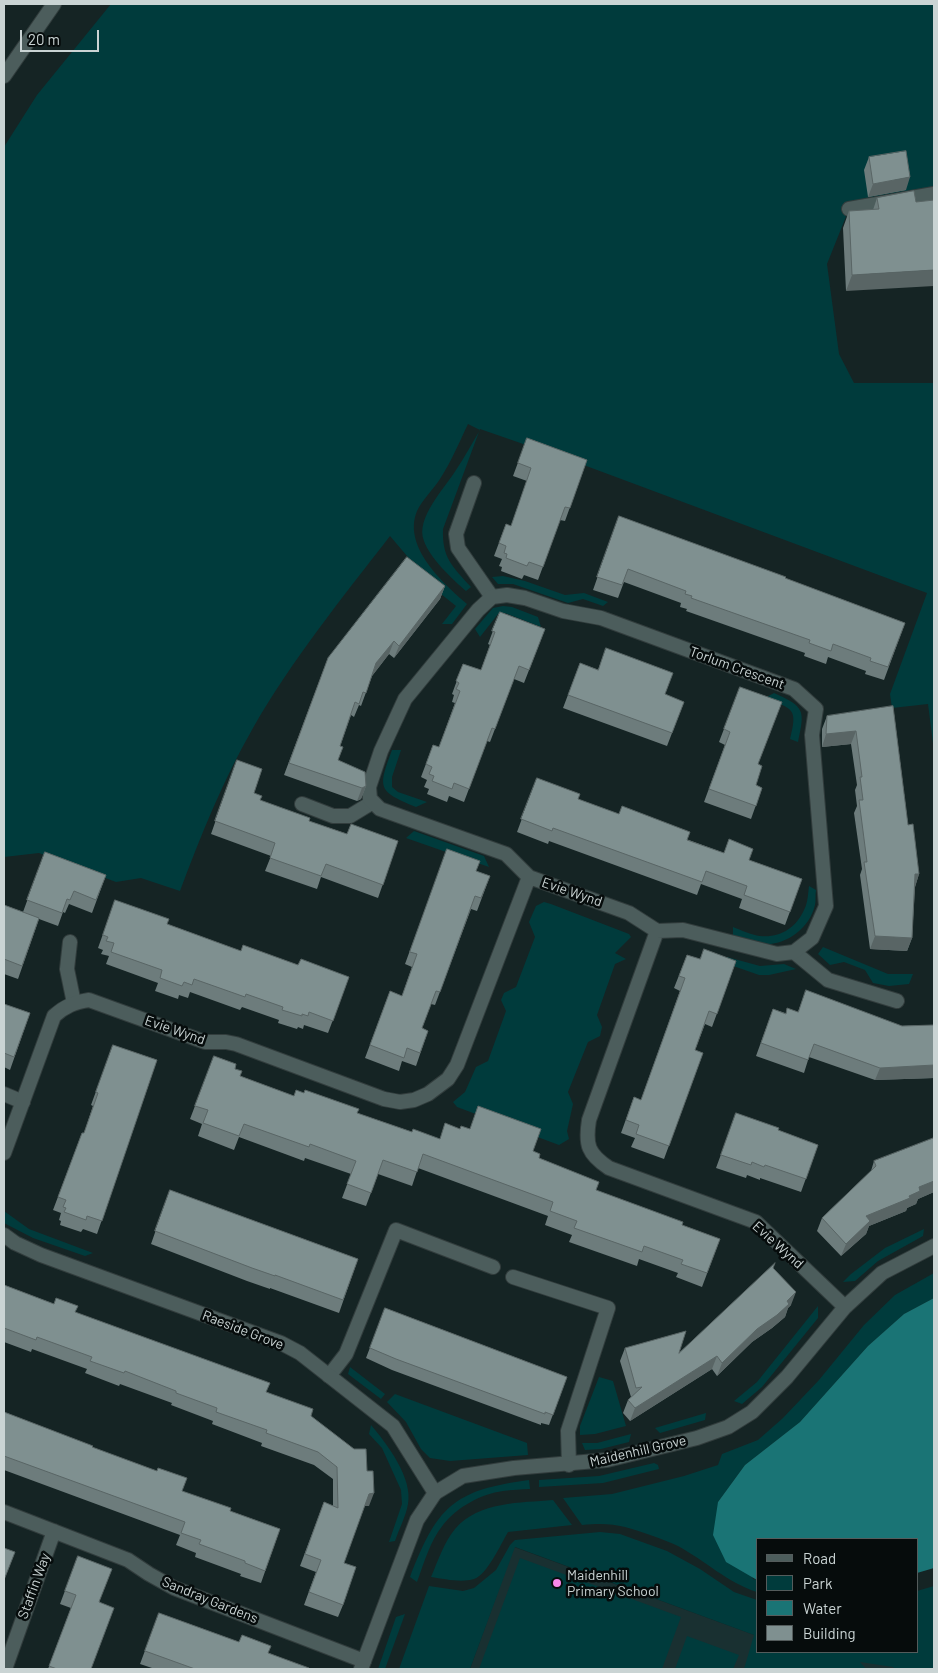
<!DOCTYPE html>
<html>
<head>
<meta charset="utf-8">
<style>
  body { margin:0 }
  #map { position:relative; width:938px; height:1673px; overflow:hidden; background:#152424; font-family:Barlow,sans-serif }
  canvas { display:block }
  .frame { position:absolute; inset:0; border:5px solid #cad4d4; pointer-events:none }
  .legend { position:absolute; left:756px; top:1538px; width:162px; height:115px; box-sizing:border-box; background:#060c0c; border:1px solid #545c5c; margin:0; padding:6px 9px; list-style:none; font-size:15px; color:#cad4d4 }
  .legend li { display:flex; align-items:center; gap:10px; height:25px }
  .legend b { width:25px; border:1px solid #545c5c }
  .scale { position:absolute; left:20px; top:30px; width:79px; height:22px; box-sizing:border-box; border:2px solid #cad4d4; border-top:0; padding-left:6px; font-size:15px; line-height:18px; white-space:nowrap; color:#cad4d4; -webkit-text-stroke:4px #060c0c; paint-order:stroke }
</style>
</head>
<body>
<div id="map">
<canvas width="938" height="1673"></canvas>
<div class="frame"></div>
<ul class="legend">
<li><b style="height:6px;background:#4c5d5c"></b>Road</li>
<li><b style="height:14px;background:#003b3c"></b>Park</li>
<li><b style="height:14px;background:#1a7475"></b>Water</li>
<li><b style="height:14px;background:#7f9090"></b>Building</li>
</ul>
<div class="scale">20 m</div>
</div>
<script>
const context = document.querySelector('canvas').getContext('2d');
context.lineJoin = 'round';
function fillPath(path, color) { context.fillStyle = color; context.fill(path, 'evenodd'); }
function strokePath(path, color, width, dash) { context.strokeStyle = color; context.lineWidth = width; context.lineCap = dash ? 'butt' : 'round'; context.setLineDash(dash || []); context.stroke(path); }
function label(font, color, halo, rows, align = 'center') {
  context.font = font + ' Barlow,sans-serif'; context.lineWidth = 5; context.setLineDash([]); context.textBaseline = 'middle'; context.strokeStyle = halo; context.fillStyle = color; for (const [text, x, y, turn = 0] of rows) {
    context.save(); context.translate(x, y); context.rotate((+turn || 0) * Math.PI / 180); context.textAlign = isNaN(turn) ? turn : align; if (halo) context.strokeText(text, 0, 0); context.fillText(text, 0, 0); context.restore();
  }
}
fillPath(new Path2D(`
  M514,1547L757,1636V1652H917L934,1669H470Z`), '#193031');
fillPath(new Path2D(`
  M111,4H934V194L849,209L827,264L839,354L854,383H934V751L928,704L892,708L890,694L927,593L581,464L480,429L443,529C442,558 452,566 471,587L466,591C453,580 429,557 424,541C415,518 445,488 456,470C465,457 472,443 480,430L468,424C459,443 451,462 440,479C433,490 422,500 417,511C402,547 444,584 467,604L452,624H442L456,606L436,590L390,536C342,598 292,660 253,728C223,780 201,835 180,891L141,878L116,882L39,853L4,857V147L37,95Z
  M503,576L525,581L565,595L584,593L608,602L603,606L583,599L568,603L513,584H498L492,577Z
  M503,606L512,607L538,617L541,627L505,613L498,614L480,637L475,629L493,608Z
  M774,693C805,707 805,710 798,742L790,739C798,708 793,709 765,698Z
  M392,750H401L392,777V787L398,792L427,802L416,807C377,791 378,788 392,750Z
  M414,831L484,856L489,867L406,838Z
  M809,886L816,890C815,895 816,901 815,905C809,930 784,947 759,944C750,943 741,938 733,935V927C741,930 751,935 760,936C780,938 796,928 804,910C808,903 808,893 809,886Z
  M544,902L551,904L629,934L631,937L615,953L626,959L615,964L597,1015L602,1027L600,1036L588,1042L568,1092L573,1104L567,1131L569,1139L559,1145L457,1107L453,1102L465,1092L476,1067L488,1061L506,1011L501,1000L504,993L516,987L535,937L529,922L536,906Z
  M823,947L888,974H913L909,984L889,986L873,983L865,970L844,962L830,965L818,954Z
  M727,957L760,966L784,964L796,969L769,975H759L719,961Z
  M4,1211L29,1229L93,1253L85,1256L33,1238L4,1223Z
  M924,1229L923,1236L878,1261L855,1281L843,1282L851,1274L885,1248Z
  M934,1273V1298L904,1314L868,1346L800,1422L745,1465L718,1502L753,1579L757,1580V1592C728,1583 704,1560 678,1546C670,1542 661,1539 653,1536C624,1526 613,1522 582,1525L563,1498L612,1494L684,1476L718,1465L722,1454L758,1440L783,1418L819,1380L864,1325L895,1295Z
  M818,1306V1318L762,1387L742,1404L734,1401L757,1382Z
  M350,1367L385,1394L381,1399L348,1374Z
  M599,1377L613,1381L626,1426L595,1434L580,1435V1426Z
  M395,1394L527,1443L528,1455L450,1461L430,1458L421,1449L406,1422L387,1402Z
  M706,1413L705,1420L660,1433L655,1428Z
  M371,1425C387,1444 413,1478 408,1504C406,1516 399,1529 395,1541L389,1542L402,1504L401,1490L382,1448L369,1434Z
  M631,1434L629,1442L601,1449L585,1450L582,1443H597Z
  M654,1463L658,1465L659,1469L603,1483L539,1487V1480L599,1476Z
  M529,1480L530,1489C521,1489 512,1490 503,1491C481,1494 457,1507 443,1525C430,1541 424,1563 417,1582L410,1577C437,1507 453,1490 529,1480Z
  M553,1500L572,1525L508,1532C501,1544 487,1575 474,1579C462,1583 444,1579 431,1577C438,1561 444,1542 455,1529C479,1501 521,1503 553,1500Z
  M600,1532L620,1534L667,1551L700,1569L734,1592L757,1600V1652H917V1591L934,1586V1669H895L893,1667L860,1662L866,1669H744L754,1635L515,1547L470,1669H399L429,1586L463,1591L474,1588L496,1570L510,1545L515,1540Z
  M520,1558L681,1617L662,1669H479Z
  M405,1614L385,1669H378L396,1617Z
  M687,1636L739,1655L733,1669H675Z`), '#003b3c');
fillPath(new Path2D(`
  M934,1298V1568L917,1573V1539H757V1580L726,1562L713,1535L718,1502L745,1465L800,1422L868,1346L904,1314Z`), '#1a7475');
const service = new Path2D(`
  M849,209L934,194
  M474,483L456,534L458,548L492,597
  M302,804L333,816H350L373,802
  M70,942L67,969L74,1003
  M794,952L828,980L897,1001
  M4,1094L23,1102
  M513,1277L608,1308L568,1431L569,1465
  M329,1376L346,1354L396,1230L493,1267`);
const minor = new Path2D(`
  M529,877L506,854L380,809L370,799L369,787L381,751L405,699L478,610L492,597L507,595L525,598L563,611L601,618L794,689L816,709L812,735L826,906L812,938L794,952L777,954L683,930L657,931
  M657,931L589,1120C585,1145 588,1154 609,1168L756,1222L845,1307
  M4,1153L54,1016C65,1006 75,1002 89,1000L205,1042H226L236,1044L384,1099L400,1102L414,1100L428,1094L448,1079L457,1065L529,877L629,913L657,931
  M435,1493L463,1476L514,1468L607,1460L697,1438L728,1427L752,1412L787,1377L845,1307L882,1273L934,1246
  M4,1512L128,1560L149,1574L174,1588L364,1661
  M5,1669L54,1531`);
const tertiary = new Path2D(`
  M4,76L54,4
  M4,1235L15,1243L41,1255L281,1343L300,1353L393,1426L435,1493L417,1520L361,1669`);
strokePath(service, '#323d3d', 16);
strokePath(minor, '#323d3d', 16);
strokePath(tertiary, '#323d3d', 16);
strokePath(service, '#4c5d5c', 14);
strokePath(minor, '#4c5d5c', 14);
strokePath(tertiary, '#4c5d5c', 14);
fillPath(new Path2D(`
  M869,157L906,190L868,197L864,170Z
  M914,191L846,291L843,228L849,211L873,210L877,198Z
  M527,438L587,460L565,521L560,520L538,580L524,575L522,579L501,571L502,567L499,566L502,559L494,556L506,524L511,526L527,481L513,476Z
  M619,516L905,623L884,680L865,674L866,671L828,657L826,664L804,656L805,653L686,611L687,609L680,607L681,603L624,582L618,598L593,590Z
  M445,586L440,599L394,658L389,654L372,676L361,706L359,705L354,717L351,715L340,746L338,760L366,786L361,799L357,801L284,775L328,658Z
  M500,612L545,629L524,683L514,679L490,742L487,741L464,802L449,796L447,802L427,794L429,789L424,787L427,780L421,777L433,745L439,747L455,703L452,702L454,695L452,694L463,664L481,670L490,645L488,644Z
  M580,663L684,702L667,746L563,708Z
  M740,687L758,765L756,785L762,788L751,819L704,802L725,745L719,742Z
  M893,706L908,825L919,874L915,887L912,938L907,951L870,949L860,875L862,869L854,813L857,806L855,790L857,785L851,744L822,747V729L827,716Z
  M237,760L254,793L260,800L309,821L347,834L398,841L378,898L321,877L317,889L265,871L271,856L211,834Z
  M537,778L578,799L724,853L749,860L802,879L785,925L739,908L742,899L701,884L697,895L549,841L548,844L517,832Z
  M447,849L476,871L490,876L477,911L471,909L435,1005L431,1004L422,1028L428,1031L416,1066L402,1061L399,1071L365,1058L390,991L402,996L412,967L405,964Z
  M45,852L106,875L92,913L69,904L65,913L63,912L58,926L39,919L18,979L4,974V905L23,912Z
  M115,900L167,924L241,951L349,977L328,1033L304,1025L303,1029L298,1027L297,1029L278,1023L279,1020L242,1007L240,1010L190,992L188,998L179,995L178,999L155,991L158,983L106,964L109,956L101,954L103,950L98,948Z
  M687,955L700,959L736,961L712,1027L705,1024L695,1050L703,1053L664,1159L631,1147L635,1138L621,1133L634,1097L641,1100L680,991L674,988Z
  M4,1004L30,1013L10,1070L4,1067Z
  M773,1009L785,1013L798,1012L902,1026L934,1025V1078L875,1080L809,1057L804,1073L756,1056Z
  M113,1045L157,1060L97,1234L83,1229L81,1232L60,1225L61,1221L59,1220L61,1213L53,1210L82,1133H84L93,1106L91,1105Z
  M214,1056L235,1069L240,1076L294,1096L357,1113L412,1132L440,1139L460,1129L533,1151L539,1158L596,1190L682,1225L720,1239L702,1287L676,1277L678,1273L639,1259L637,1266L569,1242L572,1235L545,1225L548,1216L418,1168L412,1186L378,1174L366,1206L342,1198L351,1174L305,1158L304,1161L239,1137L234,1150L198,1136L202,1124L190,1119Z
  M736,1113L778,1130L818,1145L801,1192L760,1178V1180L747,1175L746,1178L716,1168Z
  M934,1138V1192L918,1199L916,1204L907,1208L906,1211L869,1226L866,1234L841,1256L817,1231L822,1218L871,1171L874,1161Z
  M170,1190L358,1259L339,1313L270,1288V1289L247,1281L151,1244Z
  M773,1268L791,1305L788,1308L785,1317L772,1328L752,1342L717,1376L712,1369L630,1421L623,1413L628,1400L631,1397L620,1361L625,1348L679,1353Z
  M4,1285L75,1312L267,1392L311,1416L367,1471L369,1506H364L344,1563L343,1605L338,1617L304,1605L316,1572L300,1566L324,1502L333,1506V1479L314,1465L261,1446L262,1443L212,1424L213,1421L171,1405L172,1403L120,1384L119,1386L85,1373L87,1369L32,1349L31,1352L4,1342Z
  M385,1308L567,1377L549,1425L541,1423V1425L392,1370L366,1358Z
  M4,1412L92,1447L182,1491L230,1511L280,1529L261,1583L240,1576L241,1574L195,1557L196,1553L176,1545L180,1535L4,1470Z
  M78,1556L100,1602L91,1669H48L71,1608L60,1604Z
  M159,1613L269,1653L308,1669H155L140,1664Z`), '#6d7c7c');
fillPath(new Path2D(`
  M910,177L906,190L868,197L873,184Z
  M934,270V286L846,291L852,275Z
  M445,586L440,599L394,658L399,646Z
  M394,641L389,654L372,676L376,663Z
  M856,731L851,744L822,747L826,734Z
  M366,786L361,799L357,801L362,788Z
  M915,874H919L915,887Z
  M875,936L912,938L907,951L870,949Z
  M934,1065V1078L875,1080L880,1068Z
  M934,1181V1192L918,1199L916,1204L907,1208L906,1211L869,1226L866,1234L841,1256L846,1244L866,1216L909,1196L919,1187Z
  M796,1292L791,1305L788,1308L785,1317L772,1328L752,1342L717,1376L722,1363Z
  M717,1356L712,1369L630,1421L635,1408Z
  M374,1493L369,1506H364L369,1494Z`), '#596565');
const building = new Path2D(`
  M906,151L910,177L873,184L869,157Z
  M914,191L916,202L934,200V270L852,275L849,211L879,209L877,198Z
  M527,438L587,460L570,508L565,507L543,567L529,562L527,566L506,558L507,554L504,553L506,546L499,543L506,524L511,526L531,468L518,463Z
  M619,516L786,577L785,578L905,623L888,667L870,661L871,658L833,644L831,651L809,643L810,640L691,598L692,596L685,594L686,591L628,569L622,585L597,577Z
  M407,557L445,586L399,646L394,641L376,663L366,693L363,692L359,704L355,702L340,746L343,747L338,760L365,772L366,786L362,788L289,763L328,658Z
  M500,612L545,629L529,670L519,666L495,729L492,728L469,789L454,783L452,789L432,781L434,776L429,774L432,767L426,764L433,745L439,747L460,691L456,689L459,683L456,681L463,664L481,670L495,632L492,631Z
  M606,648L673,673L665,694L684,702L672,733L568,695L580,663L598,670Z
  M740,687L782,702L758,764L762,766L756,785L762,788L756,806L709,789L730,732L724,729Z
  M893,706L908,825L913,824L919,874H915L912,938L875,936L864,862H867L859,800H863L860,777H862L856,731L826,734L827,716Z
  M237,760L262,769L254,793L262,796L260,800L310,818L309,821L347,834L351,824L398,841L383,885L326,864L321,876L270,858L275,843L215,821Z
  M537,778L580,794L578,799L619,814L622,806L690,832L687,840L724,853L729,839L753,849L749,860L802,879L790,912L744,895L747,886L706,871L702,882L553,828L552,831L521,819Z
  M447,849L480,861L476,871L490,876L481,898L475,896L440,992L436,991L422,1028L428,1031L420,1053L407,1048L404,1058L370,1045L390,991L402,996L417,954L410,952Z
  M45,852L106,875L96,900L74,891L70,900L67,899L62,913L27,900Z
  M115,900L169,919L167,924L241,951L243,945L298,965L301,959L349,977L333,1021L309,1012L308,1016L302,1014V1016L282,1010L283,1007L246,994L245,997L194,979L192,985L184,982L182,986L160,978L162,970L111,952L114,943L106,941L108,937L103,935Z
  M4,905L39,918L22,966L4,959Z
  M704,949L736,961L717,1014L709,1011L695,1050L703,1053L669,1146L636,1134L639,1125L626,1120L634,1097L641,1100L685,978L679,976L687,955L700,959Z
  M806,990L902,1026L934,1025V1065L880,1068L814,1044L808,1060L761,1043L773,1009L786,1014L787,1008L798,1012Z
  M4,1004L30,1013L14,1057L4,1053Z
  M113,1045L157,1060L102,1221L87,1216L86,1220L64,1212L66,1208L63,1207L66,1200L58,1197L82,1133H84L98,1093L96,1092Z
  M214,1056L236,1064L235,1069L242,1071L240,1076L294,1096L296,1090L304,1093L305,1090L359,1109L357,1113L412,1132L413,1129L440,1139L445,1123L460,1129L461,1126L470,1129L478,1106L541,1129L533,1151L540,1154L539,1158L599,1182L596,1190L683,1222L682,1225L720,1239L707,1273L681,1264L683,1260L644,1246L642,1252L574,1228L577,1221L550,1211L553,1202L423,1154L417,1172L383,1160L371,1193L347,1184L356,1161L310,1144L309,1147L244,1124L239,1136L203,1123L208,1110L195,1106Z
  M736,1113L779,1128L778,1130L818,1145L806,1179L765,1165L764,1167L752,1162L751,1165L721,1155Z
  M934,1138V1181L919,1187L920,1191L909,1196L910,1198L866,1216L870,1221L846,1244L822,1218L876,1166L874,1161Z
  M170,1190L358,1259L343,1300L275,1275V1276L252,1268L155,1231Z
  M775,1263L773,1268L796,1292L787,1301L789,1304L777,1315L757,1329L722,1363L717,1356L635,1408L628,1400L642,1387L636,1388L625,1348L686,1331L679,1353Z
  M4,1285L54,1304L56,1298L78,1306L75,1312L270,1383L266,1392L313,1409L311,1416L354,1449H366L367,1471H373L374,1493L369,1494L344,1563L356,1567L343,1605L309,1592L321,1560L305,1554L324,1502L338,1508L337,1467L318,1452L266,1433L267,1430L216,1412L217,1408L176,1393V1391L125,1371L124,1373L90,1361L92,1357L37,1337L36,1340L4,1328Z
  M385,1308L567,1377L553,1415L545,1412V1414L396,1359L370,1348Z
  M4,1412L93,1446L92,1447L157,1471L158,1468L187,1478L182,1491L231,1508L230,1511L280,1529L265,1571L245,1563V1561L199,1544L201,1540L181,1533L185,1522L4,1456Z
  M4,1548L15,1552L4,1580Z
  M78,1556L112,1569L99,1602L114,1608L91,1669H57L49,1666L76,1595L65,1591Z
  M159,1613L239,1642L242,1635L271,1646L268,1653L309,1668L308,1669H195L145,1651Z`);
fillPath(building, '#7f9090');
strokePath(building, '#596565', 1);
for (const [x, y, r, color] of [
  [557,1583,5,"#f888ea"]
]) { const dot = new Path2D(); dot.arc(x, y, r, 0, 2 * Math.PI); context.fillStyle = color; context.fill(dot); strokePath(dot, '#060c0c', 2); }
label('14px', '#cad4d4', '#060c0c', [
  ["Torlum Crescent",737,668,20],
  ["Evie Wynd",572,892,19],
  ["Evie Wynd",175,1030,19],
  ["Evie Wynd",778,1245,42],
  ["Raeside Grove",243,1330,21],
  ["Maidenhill Grove",638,1451,-13],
  ["Staffin Way",34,1586,-70],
  ["Sandray Gardens",210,1600,22]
]);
label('14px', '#cad4d4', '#060c0c', [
  ["Maidenhill",567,1575],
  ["Primary School",567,1591]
], 'left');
</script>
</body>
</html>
